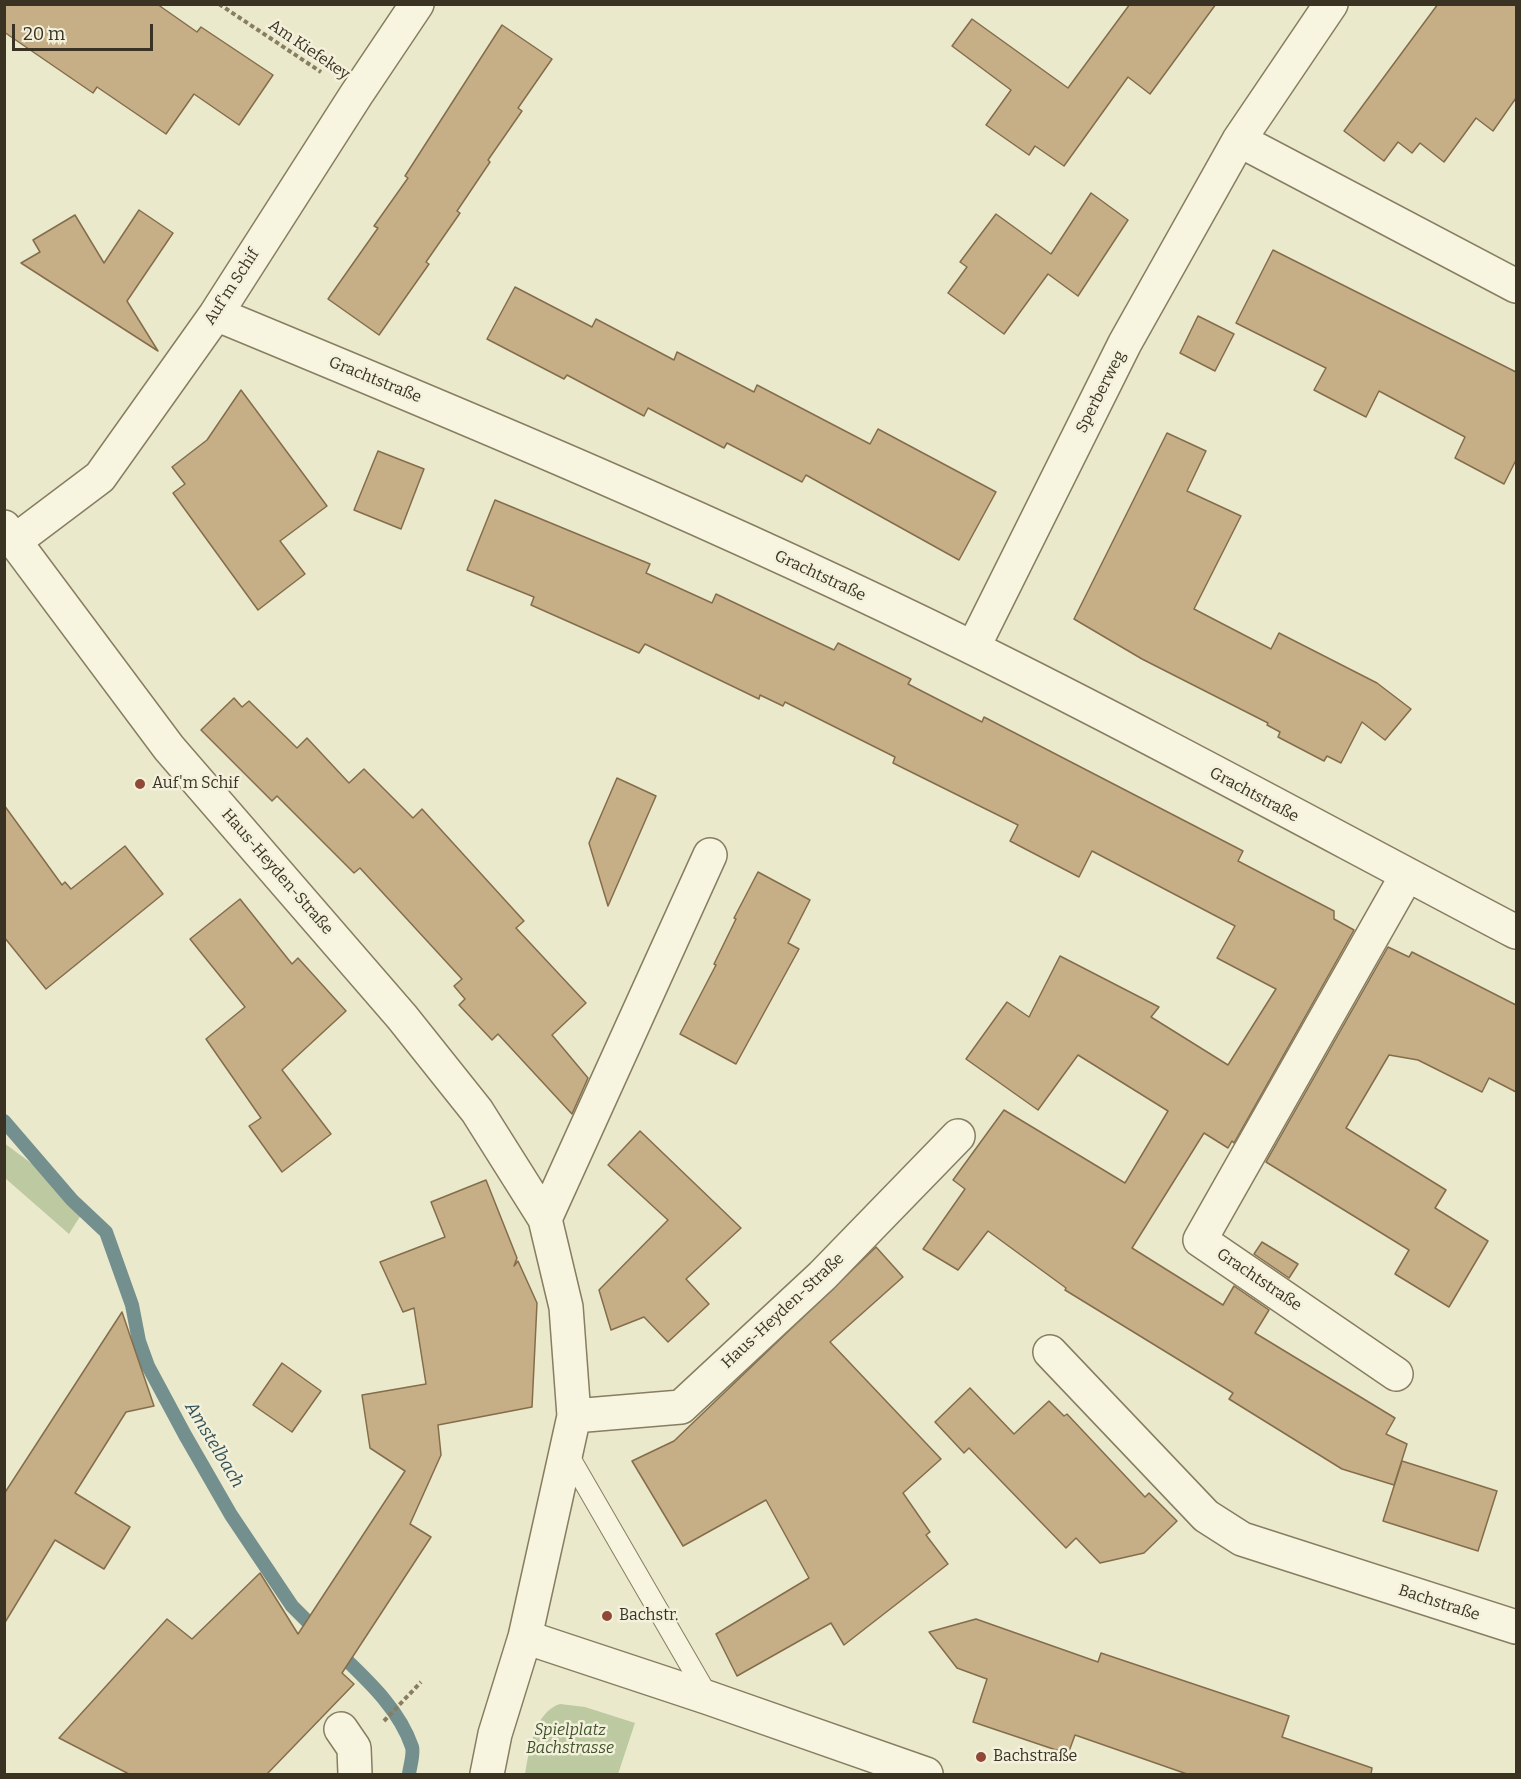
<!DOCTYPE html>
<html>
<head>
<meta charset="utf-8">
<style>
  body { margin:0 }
  #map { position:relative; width:1521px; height:1779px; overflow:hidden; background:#ebe9cc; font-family:Bitter,serif }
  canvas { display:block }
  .frame { position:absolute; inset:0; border:6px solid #3a3323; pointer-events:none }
  .scale { position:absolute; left:12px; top:24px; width:141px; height:27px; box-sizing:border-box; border:3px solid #3a3323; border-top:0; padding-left:8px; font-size:18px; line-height:21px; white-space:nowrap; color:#3a3323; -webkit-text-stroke:4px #f3f1db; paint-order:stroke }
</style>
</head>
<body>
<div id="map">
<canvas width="1521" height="1779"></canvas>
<div class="frame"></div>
<div class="scale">20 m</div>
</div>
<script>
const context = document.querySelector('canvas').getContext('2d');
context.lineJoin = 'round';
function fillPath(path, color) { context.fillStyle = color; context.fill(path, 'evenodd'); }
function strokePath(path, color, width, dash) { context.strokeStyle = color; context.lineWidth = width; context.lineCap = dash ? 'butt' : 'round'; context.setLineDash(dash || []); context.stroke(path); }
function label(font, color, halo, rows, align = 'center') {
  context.font = font + ' Bitter,serif'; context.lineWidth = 5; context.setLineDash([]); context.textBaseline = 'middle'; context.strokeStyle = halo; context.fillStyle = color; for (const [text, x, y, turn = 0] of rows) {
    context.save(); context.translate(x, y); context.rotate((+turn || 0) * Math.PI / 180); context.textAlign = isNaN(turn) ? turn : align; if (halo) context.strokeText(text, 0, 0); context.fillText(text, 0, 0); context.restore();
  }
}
fillPath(new Path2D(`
  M4,1143L39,1169L81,1215L69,1234L5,1178Z
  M560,1704L585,1707L635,1723L618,1774H525C529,1752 534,1712 560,1704Z`), '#bcc9a1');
strokePath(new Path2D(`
  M4,1121L72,1200L106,1232L132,1305L139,1341L148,1366L185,1435L231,1515L292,1606L319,1633
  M337,1651C365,1678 399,1708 412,1747C414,1754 410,1766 409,1774`), '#738f8e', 14);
const building = new Path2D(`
  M4,4H157L197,32L201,27L273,75L239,125L194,94L166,134L97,87L93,93L4,32Z
  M1130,4H1216L1150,94L1128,77L1064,166L1035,146L1029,155L986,125L1011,90L952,46L972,19L1068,88Z
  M1438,4H1516V98L1493,131L1476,118L1444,162L1420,143L1412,153L1398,142L1384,161L1344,131Z
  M502,25L552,59L518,108L522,111L488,160L490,162L457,211L460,213L426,262L429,264L379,335L328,299L378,228L374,226L408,178L405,176Z
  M1091,193L1128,220L1078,296L1048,274L1004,334L948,293L967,267L960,262L996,214L1051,254Z
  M139,210L173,233L127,301L158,351L21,263L40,252L33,240L75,215L104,263Z
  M1273,250L1516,372V460L1504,484L1455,458L1465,437L1379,391L1366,417L1314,390L1326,368L1236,323Z
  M515,287L592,327L596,319L674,360L677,352L754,392L757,385L870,444L878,429L996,492L959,560L806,475L802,482L727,443L724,448L648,408L644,416L567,375L564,379L487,339Z
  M1198,316L1234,334L1215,371L1180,353Z
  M241,390L327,506L280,541L305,574L258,610L173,493L185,484L172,467L207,440Z
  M1167,433L1206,451L1187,491L1241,516L1194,609L1271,649L1279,633L1377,683L1411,709L1385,740L1362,722L1341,763L1327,756L1324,761L1278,737L1280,732L1267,725L1268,723L1142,659L1074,619Z
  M378,451L424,469L401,529L354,510Z
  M495,500L650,564L646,573L712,603L716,594L834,650L838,643L911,679L908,684L982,722L984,717L1243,851L1238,861L1334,911V919L1354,930L1234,1143L1232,1141L1228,1148L1204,1133L1132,1248L1223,1305L1234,1286L1269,1310L1255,1333L1395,1418L1386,1434L1407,1444L1394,1485L1342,1469L1229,1399L1233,1393L1065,1290L1066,1288L988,1231L958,1270L923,1249L965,1189L953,1180L1004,1110L1125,1183L1168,1111L1078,1055L1038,1110L966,1059L1007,1002L1029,1017L1060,956L1159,1007L1151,1017L1228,1065L1276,989L1217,958L1235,926L1092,851L1079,877L1010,841L1018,825L893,763L895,757L785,702L783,706L760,695L759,699L645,644L639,653L531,605L534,597L467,570Z
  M234,698L242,707L249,701L297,748L307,738L349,783L364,769L413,818L422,809L524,921L516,928L586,1003L552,1035L588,1078L572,1114L498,1034L492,1040L459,1005L465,999L454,986L462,979L360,868L354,873L277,796L272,801L201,730Z
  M617,778L656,796L608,906L589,843Z
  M4,805L62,885L65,882L71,889L125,846L163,894L46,989L4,937Z
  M758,872L810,900L788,943L799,949L736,1064L680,1034L716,965L714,964L736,919L734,918Z
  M240,899L292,964L298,958L346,1011L282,1070L331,1134L282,1172L249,1126L261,1118L206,1039L245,1007L190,939Z
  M1388,947L1409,957L1412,952L1516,1005V1092L1489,1078L1482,1092L1418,1060L1389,1055L1346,1128L1446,1190L1435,1208L1488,1241L1449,1307L1395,1274L1409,1250L1266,1162Z
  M640,1131L741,1228L686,1279L709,1304L668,1342L644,1317L611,1330L599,1290L668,1220L608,1165Z
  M486,1180L517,1258L514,1266L518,1261L537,1303L532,1407L438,1425L441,1455L410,1524L431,1537L342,1673L354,1684L267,1774H129L59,1738L167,1619L192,1639L260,1573L298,1634L405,1471L370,1448L362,1395L426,1384L414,1308L403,1312L380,1262L445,1237L431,1202Z
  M1262,1242L1298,1264L1289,1278L1254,1254Z
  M876,1247L903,1277L830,1342L941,1459L903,1493L930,1532L926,1535L948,1564L844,1645L831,1623L737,1676L716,1634L809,1578L766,1500L683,1546L632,1461L674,1441Z
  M122,1312L154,1406L126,1412L75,1493L130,1527L104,1569L55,1540L4,1624V1494Z
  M282,1363L321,1391L292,1432L253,1405Z
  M970,1388L1014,1434L1049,1401L1064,1416L1067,1414L1145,1497L1149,1493L1177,1521L1144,1553L1100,1563L1076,1538L1066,1548L969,1448L964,1453L935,1422Z
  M1402,1461L1497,1491L1478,1551L1383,1521Z
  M976,1619L1098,1662L1101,1653L1289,1716L1282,1737L1372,1768L1371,1774H1187L1075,1735L1068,1754L973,1722L987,1679L957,1668L929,1632Z`);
fillPath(building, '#c6ae86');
strokePath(building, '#846d4a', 1.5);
const lane = new Path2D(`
  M566,1451L709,1698`);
const street = new Path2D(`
  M1239,140L1516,286
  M216,314C470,419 724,525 971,647C1155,738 1335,837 1516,932
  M4,527L169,748L402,1017L477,1111L545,1219L566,1307L574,1416L525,1637L495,1734L487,1774
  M15,541L100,477L216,314L356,95L417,4
  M973,648L1125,343L1239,140L1331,4
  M545,1219L710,855
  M1050,1352L1206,1516L1242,1539L1516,1627
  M1396,1374L1200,1240L1407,875
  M574,1416L681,1407L822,1276L958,1136
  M525,1637L709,1698L926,1774
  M341,1729L354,1748L355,1774`);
strokePath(lane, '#877d61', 22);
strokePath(street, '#877d61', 36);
strokePath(new Path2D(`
  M219,4L321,72
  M384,1721L421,1682`), '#877d61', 4, [4.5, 3]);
strokePath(lane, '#f7f4df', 20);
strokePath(street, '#f7f4df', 33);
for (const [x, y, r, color] of [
  [140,784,6,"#914937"],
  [607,1616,6,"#914937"],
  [981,1757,6,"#914937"]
]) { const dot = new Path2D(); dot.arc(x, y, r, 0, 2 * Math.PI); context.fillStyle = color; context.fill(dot); strokePath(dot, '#f3f1db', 2); }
label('16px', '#3a3323', '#f3f1db', [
  ["Am Kiefekey",309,50,34],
  ["Auf'm Schif",232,287,-57],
  ["Grachtstraße",375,380,22],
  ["Sperberweg",1101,392,-63],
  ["Grachtstraße",820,576,25],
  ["Grachtstraße",1254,795,28],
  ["Haus-Heyden-Straße",277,872,49],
  ["Grachtstraße",1259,1280,34],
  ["Haus-Heyden-Straße",783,1311,-43],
  ["Bachstraße",1439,1603,18]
]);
label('16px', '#3a3323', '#f3f1db', [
  ["Auf'm Schif",152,784],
  ["Bachstr.",619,1616],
  ["Bachstraße",993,1757]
], 'left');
label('italic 16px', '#42542c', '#f3f1db', [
  ["Spielplatz",570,1731],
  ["Bachstrasse",570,1749]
]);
label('italic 18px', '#345358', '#f3f1db', [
  ["Amstelbach",214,1445,59]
]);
</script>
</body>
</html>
